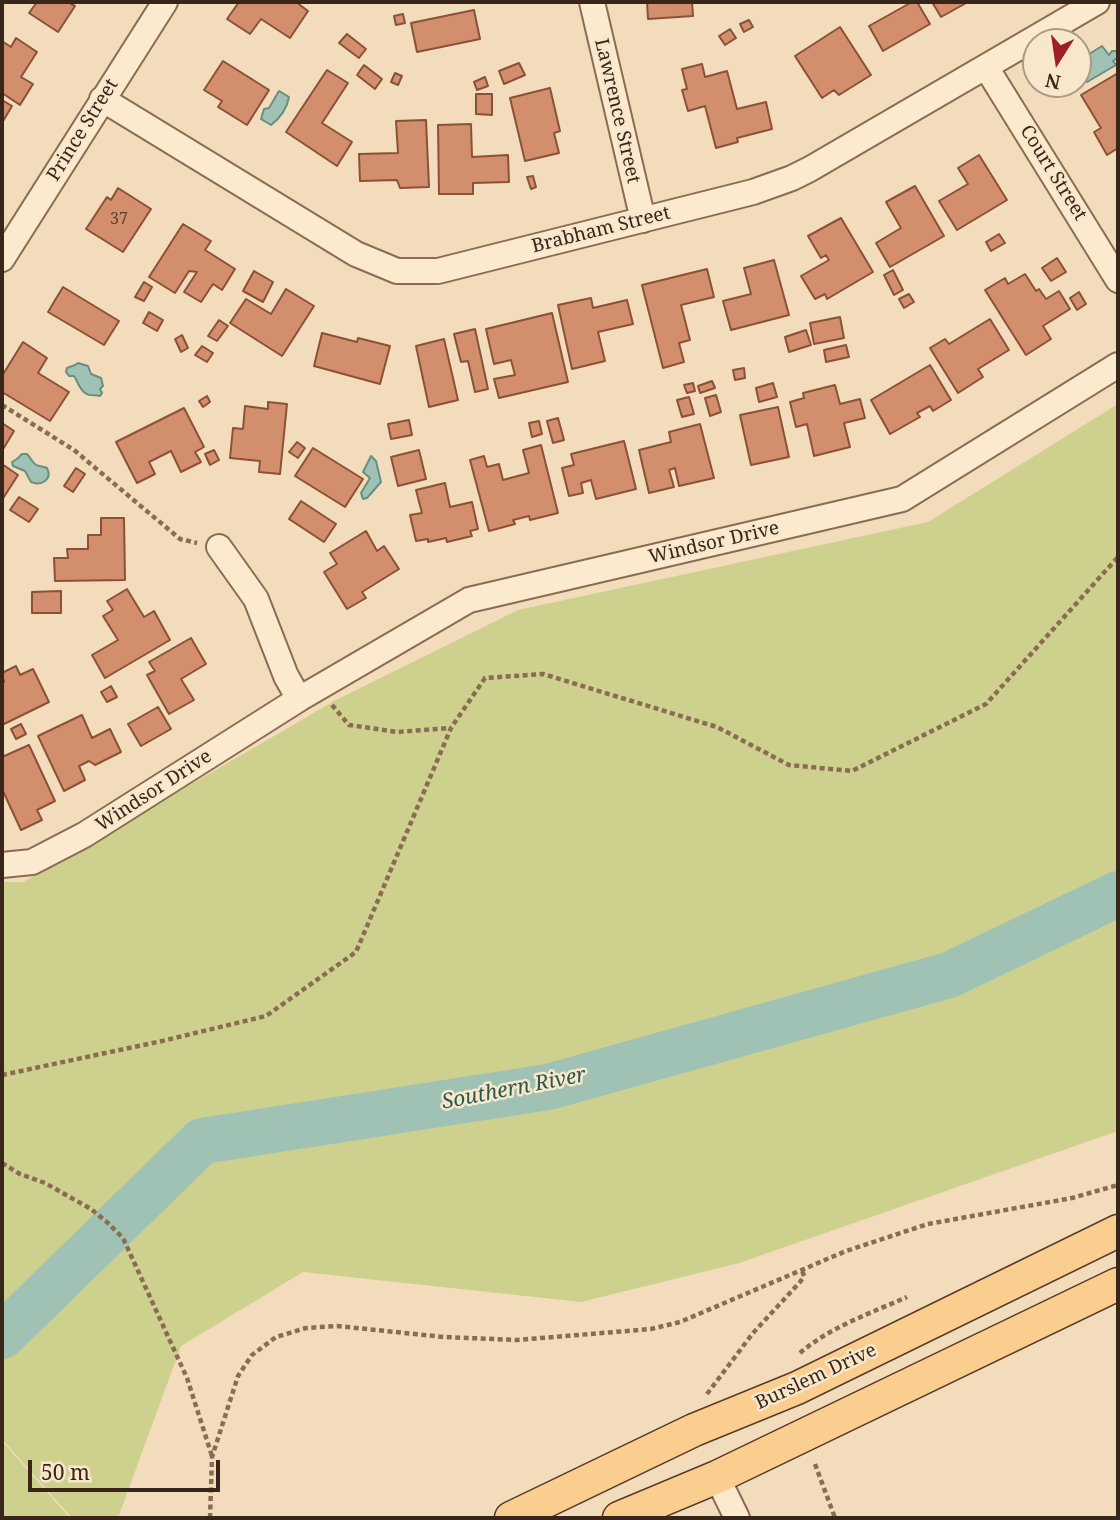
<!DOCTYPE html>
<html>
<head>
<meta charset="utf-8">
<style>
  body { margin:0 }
  #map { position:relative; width:1120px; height:1520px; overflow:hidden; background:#f2dcbb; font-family:"Noto Serif",serif }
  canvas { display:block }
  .frame { position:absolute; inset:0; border:4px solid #38261a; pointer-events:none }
  .north { position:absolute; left:1022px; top:28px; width:70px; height:70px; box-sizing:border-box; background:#f8e7cb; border:2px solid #ab9a84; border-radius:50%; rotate:192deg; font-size:19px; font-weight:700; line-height:28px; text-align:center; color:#38261a }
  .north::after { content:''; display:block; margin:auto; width:24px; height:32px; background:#9e1e2a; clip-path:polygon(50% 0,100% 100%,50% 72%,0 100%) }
  .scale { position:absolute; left:28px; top:1460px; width:192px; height:32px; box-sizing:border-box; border:4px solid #38261a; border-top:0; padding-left:9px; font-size:21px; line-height:24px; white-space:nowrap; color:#38261a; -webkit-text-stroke:5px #f8e7cb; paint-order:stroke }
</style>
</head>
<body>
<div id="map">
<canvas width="1120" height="1520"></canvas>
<div class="frame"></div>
<div class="north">N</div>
<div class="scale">50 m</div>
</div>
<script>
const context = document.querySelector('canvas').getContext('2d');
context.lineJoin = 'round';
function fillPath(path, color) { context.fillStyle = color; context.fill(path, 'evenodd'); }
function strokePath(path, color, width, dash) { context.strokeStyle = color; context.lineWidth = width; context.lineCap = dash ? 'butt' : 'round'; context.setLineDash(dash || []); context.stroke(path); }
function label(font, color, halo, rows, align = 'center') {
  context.font = font + ' "Noto Serif",serif'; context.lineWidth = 5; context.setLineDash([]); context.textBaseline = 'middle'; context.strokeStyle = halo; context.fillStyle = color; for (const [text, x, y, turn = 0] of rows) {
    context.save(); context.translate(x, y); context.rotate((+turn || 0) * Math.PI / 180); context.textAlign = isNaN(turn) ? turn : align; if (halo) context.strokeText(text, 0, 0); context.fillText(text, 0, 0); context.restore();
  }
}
fillPath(new Path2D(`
  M1118,404V1131L739,1263L581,1302L303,1272L181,1346L118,1518H72L2,1439V882H23L336,700L518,610L928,522Z
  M2,1441L70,1518H2Z`), '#ced08e');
const water = new Path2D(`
  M1102,46L1109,55L1112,51H1116L1118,55L1117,58L1113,61L1116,65L1087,82L1078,67V61Z
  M279,91L289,97C287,109 280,118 271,125L261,119L264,109L269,108Z
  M78,363L88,366L91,374L101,378L103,386L100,389L102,393L100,396C96,395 93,395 90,395C81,394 78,382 74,376H69L66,372L67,368L75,365Z
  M22,454H27C30,457 31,460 34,463C37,467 43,466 47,468C53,480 41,486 31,482L25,471L13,466L12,462L17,459Z
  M371,456L376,461L381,482L367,498L363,499L361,493L370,478L363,472Z`);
fillPath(water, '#a0c2b5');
strokePath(water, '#679082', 2);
strokePath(new Path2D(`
  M2,1336L202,1141L548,1087L949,975L1118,894`), '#a0c2b5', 46);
const building = new Path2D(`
  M37,2H73L71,4L75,6L58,32L29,13Z
  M239,2H296L308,11L290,38L261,19L250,34L227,19Z
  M647,2H692L693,16L648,19Z
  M912,2H917L930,24L883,51L869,26Z
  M932,2H968L941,17Z
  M474,10L480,39L417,52L411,23Z
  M403,14L405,23L396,25L394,16Z
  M749,20L753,27L744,32L740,24Z
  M840,27L871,75L839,95L834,90L822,98L795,56Z
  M730,29L736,38L725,45L719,36Z
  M347,34L366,49L359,58L339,43Z
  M16,38L37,52L21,77L33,84L20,105L2,93V41L11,47Z
  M223,61L269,90L247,125L218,107L222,101L204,90Z
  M519,63L525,75L504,84L499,71Z
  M702,64L705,77L727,71L737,109L766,102L772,129L737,138L738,142L716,148L705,106L688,111L682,90L687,89L682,69Z
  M364,65L382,79L375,89L357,75Z
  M327,70L348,83L322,123L352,142L337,166L286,132Z
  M395,73L402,76L398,85L391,82Z
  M1118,73V148L1107,155L1094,132L1101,128L1081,95Z
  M485,77L488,86L477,90L474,82Z
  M550,88L560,131L554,133L559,153L525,161L510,98Z
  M476,94H492V115L476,114Z
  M2,100L12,106L2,123Z
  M426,120L429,187L400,188L397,180L360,181L359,154L398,153L396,121Z
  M471,124L472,157L508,155L509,182L473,183V194H439L438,125Z
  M979,155L1007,200L957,230L939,201L968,184L958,168Z
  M533,176L536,187L531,189L527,177Z
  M915,186L944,236L890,267L876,243L901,228L886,202Z
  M118,188L151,209L123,252L86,229L107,197L111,200Z
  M841,218L873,272L827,299L825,294L815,299L801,276L829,260L826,255L821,258L808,236Z
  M183,224L211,241L205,250L235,269L222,290L213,284L201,302L184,292L197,272L189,271L175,293L149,277Z
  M999,234L1005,243L991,251L986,242Z
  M1057,258L1066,272L1051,281L1042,268Z
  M774,260L789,315L731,330L723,301L751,294L744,268Z
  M707,269L714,297L681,305L690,340L679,343L684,362L663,368L642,285Z
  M893,270L903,290L894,295L884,275Z
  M254,271L273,282L263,302L243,291Z
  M1025,274L1036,291L1039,289L1046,299L1059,291L1070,309L1043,326L1051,339L1026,355L985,290L1005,278L1008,284Z
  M144,282L152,287L144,301L135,297Z
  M63,287L119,321L104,345L48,312Z
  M286,289L314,306L282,356L230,323L246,299L271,314Z
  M1079,292L1086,304L1077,310L1070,298Z
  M909,294L914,302L904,308L899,299Z
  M591,298L593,308L627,300L633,324L598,332L605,361L572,369L558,305Z
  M149,312L163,320L157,331L143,323Z
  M552,313L568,382L499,398L494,379L515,375L511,360L494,364L486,329Z
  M840,317L844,338L814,344L810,323Z
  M990,319L1009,350L978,369L983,377L958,393L930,348L945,339L949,344Z
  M219,320L228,326L217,341L208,336Z
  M475,329L488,389L475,392L468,361L461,362L454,334Z
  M806,330L811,345L789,352L785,337Z
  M322,333L357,342L358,338L390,346L380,384L314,366Z
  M182,335L188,348L181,352L175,339Z
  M444,339L458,400L429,407L416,346Z
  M23,342L47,358L38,373L69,392L50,421L2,392V376Z
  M846,345L849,357L826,362L824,350Z
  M202,346L213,353L207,362L195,355Z
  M930,365L951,400L933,411L930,406L917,413L920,417L890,434L871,400Z
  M744,368L745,378L735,380L733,370Z
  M712,381L715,388L700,393L698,386Z
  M693,383L695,391L687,393L684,385Z
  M773,383L777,397L759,402L756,388Z
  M835,385L840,404L860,399L865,418L844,423L850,447L814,456L807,424L796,427L790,402L804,398L803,393Z
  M716,395L721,412L710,416L705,398Z
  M207,396L210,402L203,407L199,401Z
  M689,397L694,414L682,417L677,400Z
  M268,402L287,404L280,474L259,472L260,461L230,458L233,428L243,429L245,406L268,409Z
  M778,407L789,457L751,465L740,415Z
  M184,408L204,447L195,452L201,462L181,472L171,451L149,462L155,474L137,483L116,442Z
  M558,418L564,440L553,443L547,421Z
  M409,420L412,435L391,439L388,424Z
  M539,421L542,434L532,437L529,423Z
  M2,423L14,431L2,451Z
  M700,424L714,478L679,486L675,468L669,470L674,487L649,493L639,450L671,442L669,432Z
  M624,441L636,489L596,499L591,480L581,483L583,493L569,496L562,468L574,465L571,454Z
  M297,442L305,448L298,458L289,452Z
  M541,445L558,513L530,520L529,516L513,520L515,524L489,531L470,460L484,456L487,467L499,464L503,480L529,473L523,450Z
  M313,448L363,479L345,507L295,476Z
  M214,450L219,460L210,465L205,454Z
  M419,450L426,479L398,486L391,457Z
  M2,464L18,475L2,500Z
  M76,468L85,474L73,492L64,486Z
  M445,483L450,507L472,502L478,529L470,531L472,536L447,542L446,538L428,542V539L416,541L410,515L422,513L416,490Z
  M19,497L38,509L29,522L10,510Z
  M301,501L336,524L324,542L289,519Z
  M101,518H124L125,580L55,581L54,558H68L67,549H88V535H101Z
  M366,531L377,551L384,546L399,569L362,592L366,598L347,609L324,572L337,564L330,553Z
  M127,589L144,617L154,611L170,640L105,678L92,655L118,640L103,616L113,610L107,601Z
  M61,591V613H32V592Z
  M191,638L206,664L181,679L194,700L169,714L147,675L155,671L149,662Z
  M16,666L20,675L33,669L49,702L2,725V683L4,682L2,673Z
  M111,686L117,697L107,702L101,692Z
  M158,707L171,729L141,746L128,724Z
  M82,715L92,738L110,729L121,752L95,765L89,761L79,766L85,780L64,791L38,736Z
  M21,724L26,734L16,739L11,729Z
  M29,745L55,801L37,810L42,820L21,830L2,789V757Z`);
fillPath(building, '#d38f6d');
strokePath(building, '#8b5137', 2);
const minor = new Path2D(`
  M592,2L643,220
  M986,67L1118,280
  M102,99L356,254L397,271H438L753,192L792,178L810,169L1097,2
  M2,259L165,2
  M219,547L256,599L286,676L299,699
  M2,865L32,862L84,835L299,699L469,600L902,499L1118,365
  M717,1477L737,1518`);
const major = new Path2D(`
  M511,1518L694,1430L797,1388L1118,1231
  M619,1518L717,1477L1118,1284`);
strokePath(minor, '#8a6c53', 28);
strokePath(major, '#573a29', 35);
strokePath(new Path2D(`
  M2,405L74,450L180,539L197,543
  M332,705L349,725L397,732L451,728
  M2,1075L162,1041L266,1016L356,952L451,728L485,678L543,674L717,727L789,765L852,771L986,704L1118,557
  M2,1163L20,1174L45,1183L91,1209L108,1223L123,1238L187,1378L212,1456
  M800,1353C830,1327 871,1313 907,1297
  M707,1394L753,1333L800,1282L804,1276L802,1270
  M815,1464L835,1518
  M210,1518L212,1457L238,1376L252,1355L276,1337L306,1328L337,1326L444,1337L517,1340L651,1329L680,1322L846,1251L928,1224L1072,1198L1118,1185`), '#8a6c53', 4.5, [5, 3.5]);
strokePath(minor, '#fceacf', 24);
strokePath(major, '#face8e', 32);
label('16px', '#5f402f', null, [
  ["37",119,219]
]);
label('19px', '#38261a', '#f8e7cb', [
  ["Lawrence Street",617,111,77],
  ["Prince Street",83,130,-58],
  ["Court Street",1053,173,58],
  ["Brabham Street",601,230,-14],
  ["Windsor Drive",714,543,-13],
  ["Windsor Drive",154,791,-33],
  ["Burslem Drive",816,1377,-25]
]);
label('italic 21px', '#285951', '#f8e7cb', [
  ["Southern River",514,1089,-11]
]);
</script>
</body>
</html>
